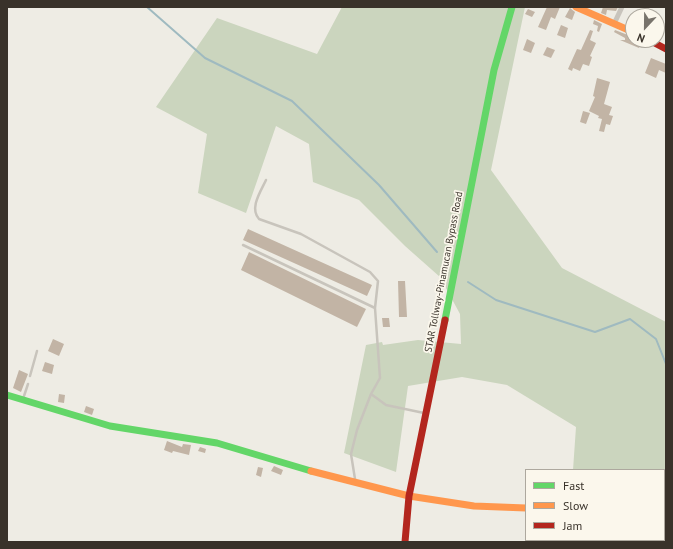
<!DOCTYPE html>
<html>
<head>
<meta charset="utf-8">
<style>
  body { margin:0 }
  #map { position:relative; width:673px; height:549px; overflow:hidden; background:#eeece4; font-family:"PT Sans",sans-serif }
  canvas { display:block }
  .frame { position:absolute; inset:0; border:8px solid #39322a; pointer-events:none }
  .legend { position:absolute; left:525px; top:469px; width:140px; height:72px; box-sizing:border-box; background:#fbf7ec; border:1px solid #ada89e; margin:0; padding:5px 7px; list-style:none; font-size:12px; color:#39322a }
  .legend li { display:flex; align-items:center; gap:8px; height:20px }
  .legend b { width:20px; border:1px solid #ada89e }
  .north { position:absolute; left:625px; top:8px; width:40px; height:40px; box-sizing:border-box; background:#fbf7ec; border:1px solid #ada89e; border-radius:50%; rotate:202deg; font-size:11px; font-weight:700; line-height:16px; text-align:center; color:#39322a }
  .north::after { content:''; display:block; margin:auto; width:14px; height:18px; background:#78736b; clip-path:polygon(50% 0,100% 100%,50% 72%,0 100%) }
</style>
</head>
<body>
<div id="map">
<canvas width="673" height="549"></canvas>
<div class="frame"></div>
<ul class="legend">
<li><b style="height:5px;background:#63d668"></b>Fast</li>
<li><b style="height:5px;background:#ff974d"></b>Slow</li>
<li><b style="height:5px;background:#b3261e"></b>Jam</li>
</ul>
<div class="north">N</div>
</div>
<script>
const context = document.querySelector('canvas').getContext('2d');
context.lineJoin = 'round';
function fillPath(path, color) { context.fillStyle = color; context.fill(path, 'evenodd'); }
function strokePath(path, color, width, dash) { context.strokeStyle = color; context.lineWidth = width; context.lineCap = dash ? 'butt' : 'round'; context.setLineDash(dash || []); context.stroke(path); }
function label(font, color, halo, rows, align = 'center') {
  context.font = font + ' "PT Sans",sans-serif'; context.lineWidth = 3.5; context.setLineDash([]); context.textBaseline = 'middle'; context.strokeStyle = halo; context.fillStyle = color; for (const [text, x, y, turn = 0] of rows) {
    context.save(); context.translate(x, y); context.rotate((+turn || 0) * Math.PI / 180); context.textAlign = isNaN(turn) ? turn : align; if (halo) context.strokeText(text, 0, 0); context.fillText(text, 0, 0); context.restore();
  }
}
fillPath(new Path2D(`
  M342,7H525L491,170L562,268L666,322V541L652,540H664V470H573L576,427L507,385L462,377L408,386L396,472L344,453L366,345L382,342L383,345L418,340L461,344L460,314L440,277L405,246L359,200L313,182L309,144L276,126L246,213L198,193L207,134L156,107L217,18L317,54Z`), '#cbd5be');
strokePath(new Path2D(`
  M147,7L205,58L292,101L379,185L437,252
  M468,282L496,300L595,332L630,319L656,339L666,364`), '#9fbac0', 2);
fillPath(new Path2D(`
  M547,7H560L555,19L551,17L546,30L538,27Z
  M603,7H618L616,11L607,10L606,15L601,13Z
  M570,8L575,12L572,20L565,17Z
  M528,9L535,12L532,17L525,14Z
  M594,20L602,24L599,32L597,31L598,26L593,24Z
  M561,25L568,28L565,38L557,35Z
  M590,30L593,31L590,40L596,43L590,56L592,57L589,66L583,64L580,71L573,68L572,71L568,69L577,49L581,50Z
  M615,30L633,37V40H642L639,48L620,40H625V38L614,32Z
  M527,39L535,43L531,53L523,50Z
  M547,47L555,50L551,58L543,55Z
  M651,58L666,64V73L659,70L656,78L645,73Z
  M597,78L610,82L604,104L612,107L609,115L613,116L610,125L606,124L604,132L599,131L602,119L598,118L599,116L589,111L595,97L593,96Z
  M583,111L590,113L586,124L580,122Z
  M248,229L372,285L367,296L243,240Z
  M249,252L366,309L357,327L241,270Z
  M398,281H405L407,317H399Z
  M382,318H389L390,327H383Z
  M53,339L64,344L59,356L48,351Z
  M45,362L54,365L52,374L42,371Z
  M19,370L28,374L21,392L13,388Z
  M59,394L65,395L64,403L58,402Z
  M86,406L94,409L92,415L84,412Z
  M167,441L182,447L183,444L191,445L189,455L173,451L172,453L164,450Z
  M200,447L206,449L205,453L198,451Z
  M274,466L283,470L281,475L271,471Z
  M258,467L263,468L261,477L256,475Z`), '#c2b4a5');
strokePath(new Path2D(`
  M266,180C261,191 249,208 259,219L301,234L370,272L378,281L375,308L380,378L371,394L357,430L351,454L355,479
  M243,245L375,308
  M30,376L37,351
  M371,394L386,405L424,413
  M23,399L28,384`), '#c8c4bc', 2.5);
strokePath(new Path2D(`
  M643,16L647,7
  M614,24L622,7
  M543,542L544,540`), '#c8c4bc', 5);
strokePath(new Path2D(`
  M445,320L494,70L512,7
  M7,395L110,426L217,443L311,471`), '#63d668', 7);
strokePath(new Path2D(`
  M576,7L633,32
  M311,471L409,496L474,506L526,508
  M619,540L622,542`), '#ff974d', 7);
strokePath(new Path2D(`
  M649,40L666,49
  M405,542L409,496L445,320`), '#b3261e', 7);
label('10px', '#39322a', '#fbf7ec', [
  ["STAR Tollway-Pinamucan Bypass Road",444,272,-79]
]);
</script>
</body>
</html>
